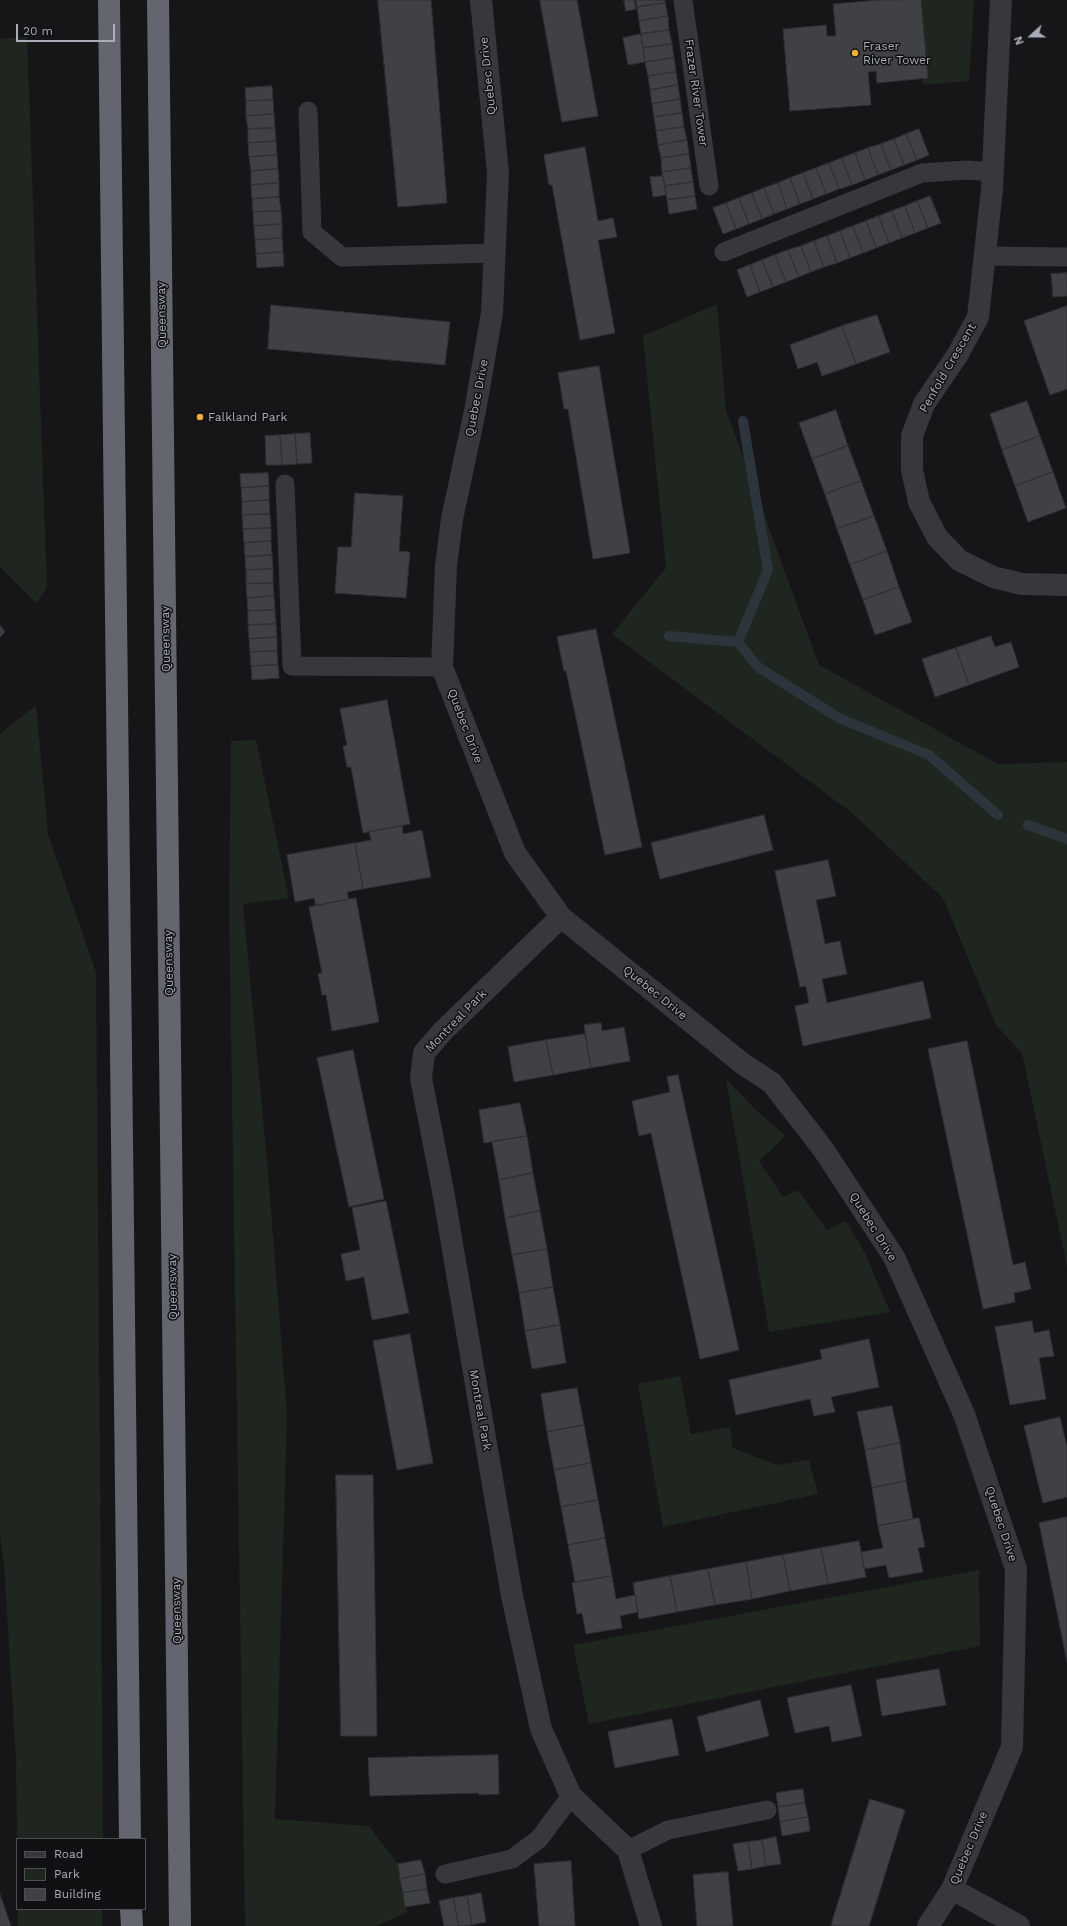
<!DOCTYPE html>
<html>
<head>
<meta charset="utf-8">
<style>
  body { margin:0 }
  #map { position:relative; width:1067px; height:1926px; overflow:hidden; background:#161618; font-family:"Work Sans",sans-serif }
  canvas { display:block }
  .legend { position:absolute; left:16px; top:1838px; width:130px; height:72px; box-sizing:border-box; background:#111113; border:1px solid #4d4f55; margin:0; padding:5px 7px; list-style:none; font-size:12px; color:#a8adb8 }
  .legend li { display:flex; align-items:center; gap:8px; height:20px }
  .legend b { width:20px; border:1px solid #4d4f55 }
  .north { position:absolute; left:1011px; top:16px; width:40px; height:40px; -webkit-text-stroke:3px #111113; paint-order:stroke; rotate:249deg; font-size:11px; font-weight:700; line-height:16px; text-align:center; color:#a8adb8 }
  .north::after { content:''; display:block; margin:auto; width:14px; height:18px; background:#a8adb8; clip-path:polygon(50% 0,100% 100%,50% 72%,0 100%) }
  .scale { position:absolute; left:16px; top:24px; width:99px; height:18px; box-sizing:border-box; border:2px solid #a8adb8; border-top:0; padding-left:5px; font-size:12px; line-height:14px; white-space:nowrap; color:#a8adb8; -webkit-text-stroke:3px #111113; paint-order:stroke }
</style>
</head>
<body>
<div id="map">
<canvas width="1067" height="1926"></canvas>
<ul class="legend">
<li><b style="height:5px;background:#37383d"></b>Road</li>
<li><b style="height:11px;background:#1e261f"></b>Park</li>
<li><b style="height:11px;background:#404145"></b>Building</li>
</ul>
<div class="north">N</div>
<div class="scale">20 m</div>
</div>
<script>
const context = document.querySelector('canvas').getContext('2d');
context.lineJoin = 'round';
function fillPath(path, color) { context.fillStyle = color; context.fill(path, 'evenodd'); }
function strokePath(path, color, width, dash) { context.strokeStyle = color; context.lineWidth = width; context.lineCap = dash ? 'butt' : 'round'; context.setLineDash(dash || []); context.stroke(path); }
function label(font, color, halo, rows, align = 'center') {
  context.font = font + ' "Work Sans",sans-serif'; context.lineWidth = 3; context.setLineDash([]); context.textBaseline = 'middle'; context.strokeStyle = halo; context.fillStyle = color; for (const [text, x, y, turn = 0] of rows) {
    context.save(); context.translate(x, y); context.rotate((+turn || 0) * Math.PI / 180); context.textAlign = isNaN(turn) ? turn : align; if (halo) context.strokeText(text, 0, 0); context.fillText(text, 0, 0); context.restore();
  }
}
fillPath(new Path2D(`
  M921,0H974L969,81L923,85L922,79L928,78Z
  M27,37L47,588L36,603L0,567V39Z
  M717,304L726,410L819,665L998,764L1067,762V1266L1022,1053L996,1025L943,898L852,813L612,634L666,568L643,336Z
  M36,705L48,834L96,972L103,1839H17L16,1760L4,1564L0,1536V734Z
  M256,740L289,898L243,904L268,1172L287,1414L275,1819L369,1826L398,1864L405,1907L408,1912L376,1926H245L229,907L231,741Z
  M726,1079L758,1112L786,1136L759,1161L783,1197L798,1190L827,1230L846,1221L865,1253L890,1312L769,1332Z
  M680,1376L691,1434L730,1427L733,1448L776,1465L809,1460L818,1494L663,1527L638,1384Z
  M979,1570L980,1646L589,1724L573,1645Z
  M18,1909H102V1926H18Z`), '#1e261f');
strokePath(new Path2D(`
  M743,421L768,570L738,642L758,667L839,718L929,755L998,815
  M669,636L738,642
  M1028,825L1067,839`), '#2c353c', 10);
const building = new Path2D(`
  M378,0H431L447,203L398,207Z
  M540,0H577L598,116L562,122Z
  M624,0H634L636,9L626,11Z
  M636,0H665V3L637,7Z
  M921,0L928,78L877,83L876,71L868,72L871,105L790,111L783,29L826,25L827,36H836L833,4L879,0Z
  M665,3L668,16L639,21L637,7Z
  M668,16L669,30L641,34L639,21Z
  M669,30L672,44L643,48L641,34Z
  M641,34L645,62L628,65L623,38Z
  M672,44L674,58L645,62L643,48Z
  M674,58L676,72L648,76L645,62Z
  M676,72L678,85L650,90L648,76Z
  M678,85L680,99L652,104L650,90Z
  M272,86L273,100L246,101L245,88Z
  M680,99L682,113L654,117L652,104Z
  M273,100L274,114L246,116V101Z
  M682,113L684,127L656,131L654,117Z
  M274,114L275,128L248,129L246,116Z
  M684,127L687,140L658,145L656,131Z
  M275,128L276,141L248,143V129Z
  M919,129L929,155L917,160L906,134Z
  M906,134L917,160L904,165L894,139Z
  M894,139L904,165L891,170L881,144Z
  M687,140L689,154L661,158L658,145Z
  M276,141L277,155L249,157L248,143Z
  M881,144L891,170L878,175L868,148Z
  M585,147L598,221L613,218L617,237L598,240L615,333L580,340L552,185H549L544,155Z
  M868,148L878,175L865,180L855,153Z
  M855,153L865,180L852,185L842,158Z
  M689,154L691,168L662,172L661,158Z
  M277,155L278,169L251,171L249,157Z
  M842,158L852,185L839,189L829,163Z
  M829,163L839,189L826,194L816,168Z
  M691,168L693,182L665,186L662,172Z
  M816,168L826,194L813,199L803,173Z
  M278,169L279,183L251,185V171Z
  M803,173L813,199L800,204L790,178Z
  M663,176L666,195L653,197L650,177Z
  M790,178L800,204L787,209L778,183Z
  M693,182L695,196L667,200L665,186Z
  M279,183V197L252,199L251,185Z
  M778,183L787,209L774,214L764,188Z
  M764,188L774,214L762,219L752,193Z
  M752,193L762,219L749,224L739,198Z
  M695,196L697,209L669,214L667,200Z
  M930,196L941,223L928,228L917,201Z
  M279,197L281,211L253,212L252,199Z
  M739,198L749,224L736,229L726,203Z
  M917,201L928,228L915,233L905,206Z
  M726,203L736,229L723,234L713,208Z
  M905,206L915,233L902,238L892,211Z
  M281,211L282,224L254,226L253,212Z
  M892,211L902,238L889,243L879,216Z
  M879,216L889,243L876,248L866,221Z
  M866,221L876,248L863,253L853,226Z
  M282,224V238L255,240L254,226Z
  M853,226L863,253L850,258L840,231Z
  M840,231L850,258L837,263L827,236Z
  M827,236L837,263L824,267L814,241Z
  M282,238L283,252L256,254L255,240Z
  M814,241L824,267L811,272L801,246Z
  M801,246L811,272L799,277L788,250Z
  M788,250L799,277L786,282L775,255Z
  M283,252L284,266L257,268L256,254Z
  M775,255L786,282L773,287L762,260Z
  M762,260L773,287L760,292L750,265Z
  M750,265L760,292L747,297L737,270Z
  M1067,273V296L1053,297L1051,274Z
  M271,305L450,322L445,365L268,349Z
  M1067,306V389L1050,395L1024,321Z
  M877,315L890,352L856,364L842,326Z
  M842,326L856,364L822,376L817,362L798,369L790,345Z
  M599,366L630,553L593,559L568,409H564L558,373Z
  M1027,401L1040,436L1002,450L990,414Z
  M836,410L848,446L812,459L799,423Z
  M310,433L312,463L297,464L295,434Z
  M295,434L297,464L282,465L280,435Z
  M280,435L282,465H266L265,436Z
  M1040,436L1053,472L1015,486L1002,450Z
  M848,446L861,481L825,494L812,459Z
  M1053,472L1066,508L1028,522L1015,486Z
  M268,473L269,486L241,488L240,474Z
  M861,481L874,516L837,529L825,494Z
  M269,486V500L242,502L241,488Z
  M355,493L403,496L399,551L410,552L406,598L335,593L338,547H351Z
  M269,500L270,514L242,515V502Z
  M270,514L271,528L243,529L242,515Z
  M874,516L887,551L850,565L837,529Z
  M271,528V541L244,543L243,529Z
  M271,541L272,555L245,557L244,543Z
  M887,551L899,587L863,600L850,565Z
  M272,555L273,569L246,570L245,557Z
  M273,569V583L246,584V570Z
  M273,583L274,596L247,598L246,584Z
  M899,587L912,622L875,635L863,600Z
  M274,596L275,610L248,611L247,598Z
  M275,610L276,624L248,625V611Z
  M276,624L277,637L249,639L248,625Z
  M0,625L5,632L0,637Z
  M596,629L642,847L605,855L566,671H564L557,637Z
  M991,636L995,647L1011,642L1019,667L969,685L956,648Z
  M277,637V651L250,652L249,639Z
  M956,648L969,685L935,697L922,659Z
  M277,651L278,665L251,666L250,652Z
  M278,665L279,678L252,680L251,666Z
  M387,700L410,824L363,833L351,767H347L343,746L347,745L340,709Z
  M764,815L773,850L660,879L651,843Z
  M402,826L403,834L422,830L431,877L363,889L355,843L371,840L369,832Z
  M355,843L363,889L347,892L349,899L316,906L314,898L295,902L287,855Z
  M828,860L836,896L816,900L825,944L840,941L847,974L822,979L827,1003L923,981L931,1018L803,1046L795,1006L809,1003L806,986L800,987L775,871Z
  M356,898L379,1022L332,1031L326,995H322L318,974L322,973L309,907Z
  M601,1023L602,1031L624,1027L630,1061L591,1068L584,1025Z
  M585,1034L591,1068L553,1075L546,1040Z
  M546,1040L553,1075L514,1082L508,1047Z
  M967,1041L1013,1265L1025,1262L1031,1289L1014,1293L1015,1302L983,1309L928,1049Z
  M353,1050L384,1199L349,1207L317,1058Z
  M678,1075L739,1350L700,1359L651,1133L639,1136L632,1101L670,1092L667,1077Z
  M520,1103L527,1136L484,1143L479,1110Z
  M527,1136L533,1173L499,1180L492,1142Z
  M533,1173L540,1211L505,1218L499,1180Z
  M386,1201L409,1313L372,1320L364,1277L346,1281L341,1254L360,1250L352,1208Z
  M540,1211L547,1249L512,1255L505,1218Z
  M547,1249L553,1287L519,1293L512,1255Z
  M553,1287L560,1325L525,1331L519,1293Z
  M1032,1321L1034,1333L1049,1330L1054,1356L1039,1358L1046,1399L1010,1405L995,1327Z
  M560,1325L566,1363L532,1369L525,1331Z
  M410,1334L433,1463L397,1470L373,1341Z
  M869,1339L879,1387L831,1397L835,1412L814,1416L810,1399L736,1415L729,1380L822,1359L820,1350Z
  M577,1388L584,1425L547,1432L541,1394Z
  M892,1406L900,1443L865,1450L857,1412Z
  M1060,1417L1067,1447V1497L1043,1503L1024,1426Z
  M584,1425L591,1463L554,1470L547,1432Z
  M900,1443L906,1481L872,1488L865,1450Z
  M591,1463L598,1500L561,1507L554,1470Z
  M336,1475H373L377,1736H341Z
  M906,1481L913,1519L878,1526L872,1488Z
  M598,1500L605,1538L568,1545L561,1507Z
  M1067,1517V1662L1039,1523Z
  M919,1518L925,1547L918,1548L923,1572L889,1578L886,1565L864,1569L861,1552L883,1548L878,1526Z
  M605,1538L612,1576L575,1582L568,1545Z
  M859,1541L866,1577L828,1584L821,1548Z
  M821,1548L828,1584L790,1591L783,1555Z
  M783,1555L790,1591L752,1599L746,1562Z
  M746,1562L752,1599L715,1605L708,1569Z
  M708,1569L715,1605L677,1612L670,1576Z
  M612,1576L616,1599L635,1595L638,1612L620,1616L622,1628L586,1634L582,1613L577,1614L572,1583Z
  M670,1576L677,1612L639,1619L633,1583Z
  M939,1669L946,1705L882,1716L876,1680Z
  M851,1685L862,1736L832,1742L829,1726L795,1733L787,1698Z
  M760,1700L769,1736L706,1752L697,1717Z
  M672,1719L679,1755L615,1768L608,1732Z
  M498,1755L499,1794L479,1795V1793L370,1796L368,1758Z
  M803,1789L805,1803L778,1807L776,1793Z
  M870,1799L905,1810L869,1926H831Z
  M805,1803L808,1817L780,1822L778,1807Z
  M808,1817L810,1831L782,1836L780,1822Z
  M776,1837L781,1864L766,1866L762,1840Z
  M762,1840L766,1866L752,1869L748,1842Z
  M748,1842L752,1869L738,1871L733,1844Z
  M421,1860L425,1874L400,1879L398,1864Z
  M571,1861L575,1926H539L534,1864Z
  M728,1872L733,1926H697L693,1875Z
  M425,1874L427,1889L403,1893L400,1879Z
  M427,1889L430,1903L405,1907L403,1893Z
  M481,1893L486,1922L472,1925L467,1896Z
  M0,1894L11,1926H0Z
  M467,1896L472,1925L459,1926L453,1898Z
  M453,1898L459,1926H444L439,1901Z`);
fillPath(building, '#404145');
strokePath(building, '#303034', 1);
strokePath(new Path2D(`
  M683,0L709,186
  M308,111L312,232L342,257L494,253
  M724,252L922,173L967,170L993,172
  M985,256L1067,257
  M285,484L292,666L442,667
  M628,1850L668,1830L767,1810
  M445,1874L512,1859L539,1839L571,1796`), '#37383d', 19);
strokePath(new Path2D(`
  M481,0L498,173L492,313L475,411L452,519L446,566L442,667L515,853L561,917L743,1064L772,1083L823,1149L894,1257L964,1414L1016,1569L1012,1747L952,1889L928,1926
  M1001,0L992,189L978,317L958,354L924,404L912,436V470L919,502L937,537L959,560L993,577L1022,584L1067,585
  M561,917L442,1032L424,1053L421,1078L443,1191L512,1596L541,1729L571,1796L628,1850L651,1926
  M952,1889L1019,1926`), '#37383d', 22);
strokePath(new Path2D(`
  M109,0L130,1839
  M158,0L180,1926
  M131,1909L132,1926`), '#63666e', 22);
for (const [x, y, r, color] of [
  [855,53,4,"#f2b134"],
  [200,417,4,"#f2b134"]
]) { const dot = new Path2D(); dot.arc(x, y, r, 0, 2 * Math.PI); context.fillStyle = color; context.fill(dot); strokePath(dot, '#111113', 1.5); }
label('12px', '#a8adb8', '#111113', [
  ["Fraser",863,46],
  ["River Tower",863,60],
  ["Falkland Park",208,417]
], 'left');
label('12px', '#a8adb8', '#111113', [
  ["Quebec Drive",488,76,-96],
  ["Frazer River Tower",696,93,82],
  ["Queensway",162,315,-91],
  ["Penfold Crescent",948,368,-60],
  ["Quebec Drive",477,398,-79],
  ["Queensway",166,639,-91],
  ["Quebec Drive",465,726,69],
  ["Queensway",169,963,-91],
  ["Quebec Drive",655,993,39],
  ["Montreal Park",456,1021,-46],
  ["Quebec Drive",873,1227,58],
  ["Queensway",173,1287,-91],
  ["Montreal Park",480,1410,80],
  ["Quebec Drive",1001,1524,72],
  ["Queensway",177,1611,-91],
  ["Quebec Drive",969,1848,-67]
]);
</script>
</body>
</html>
